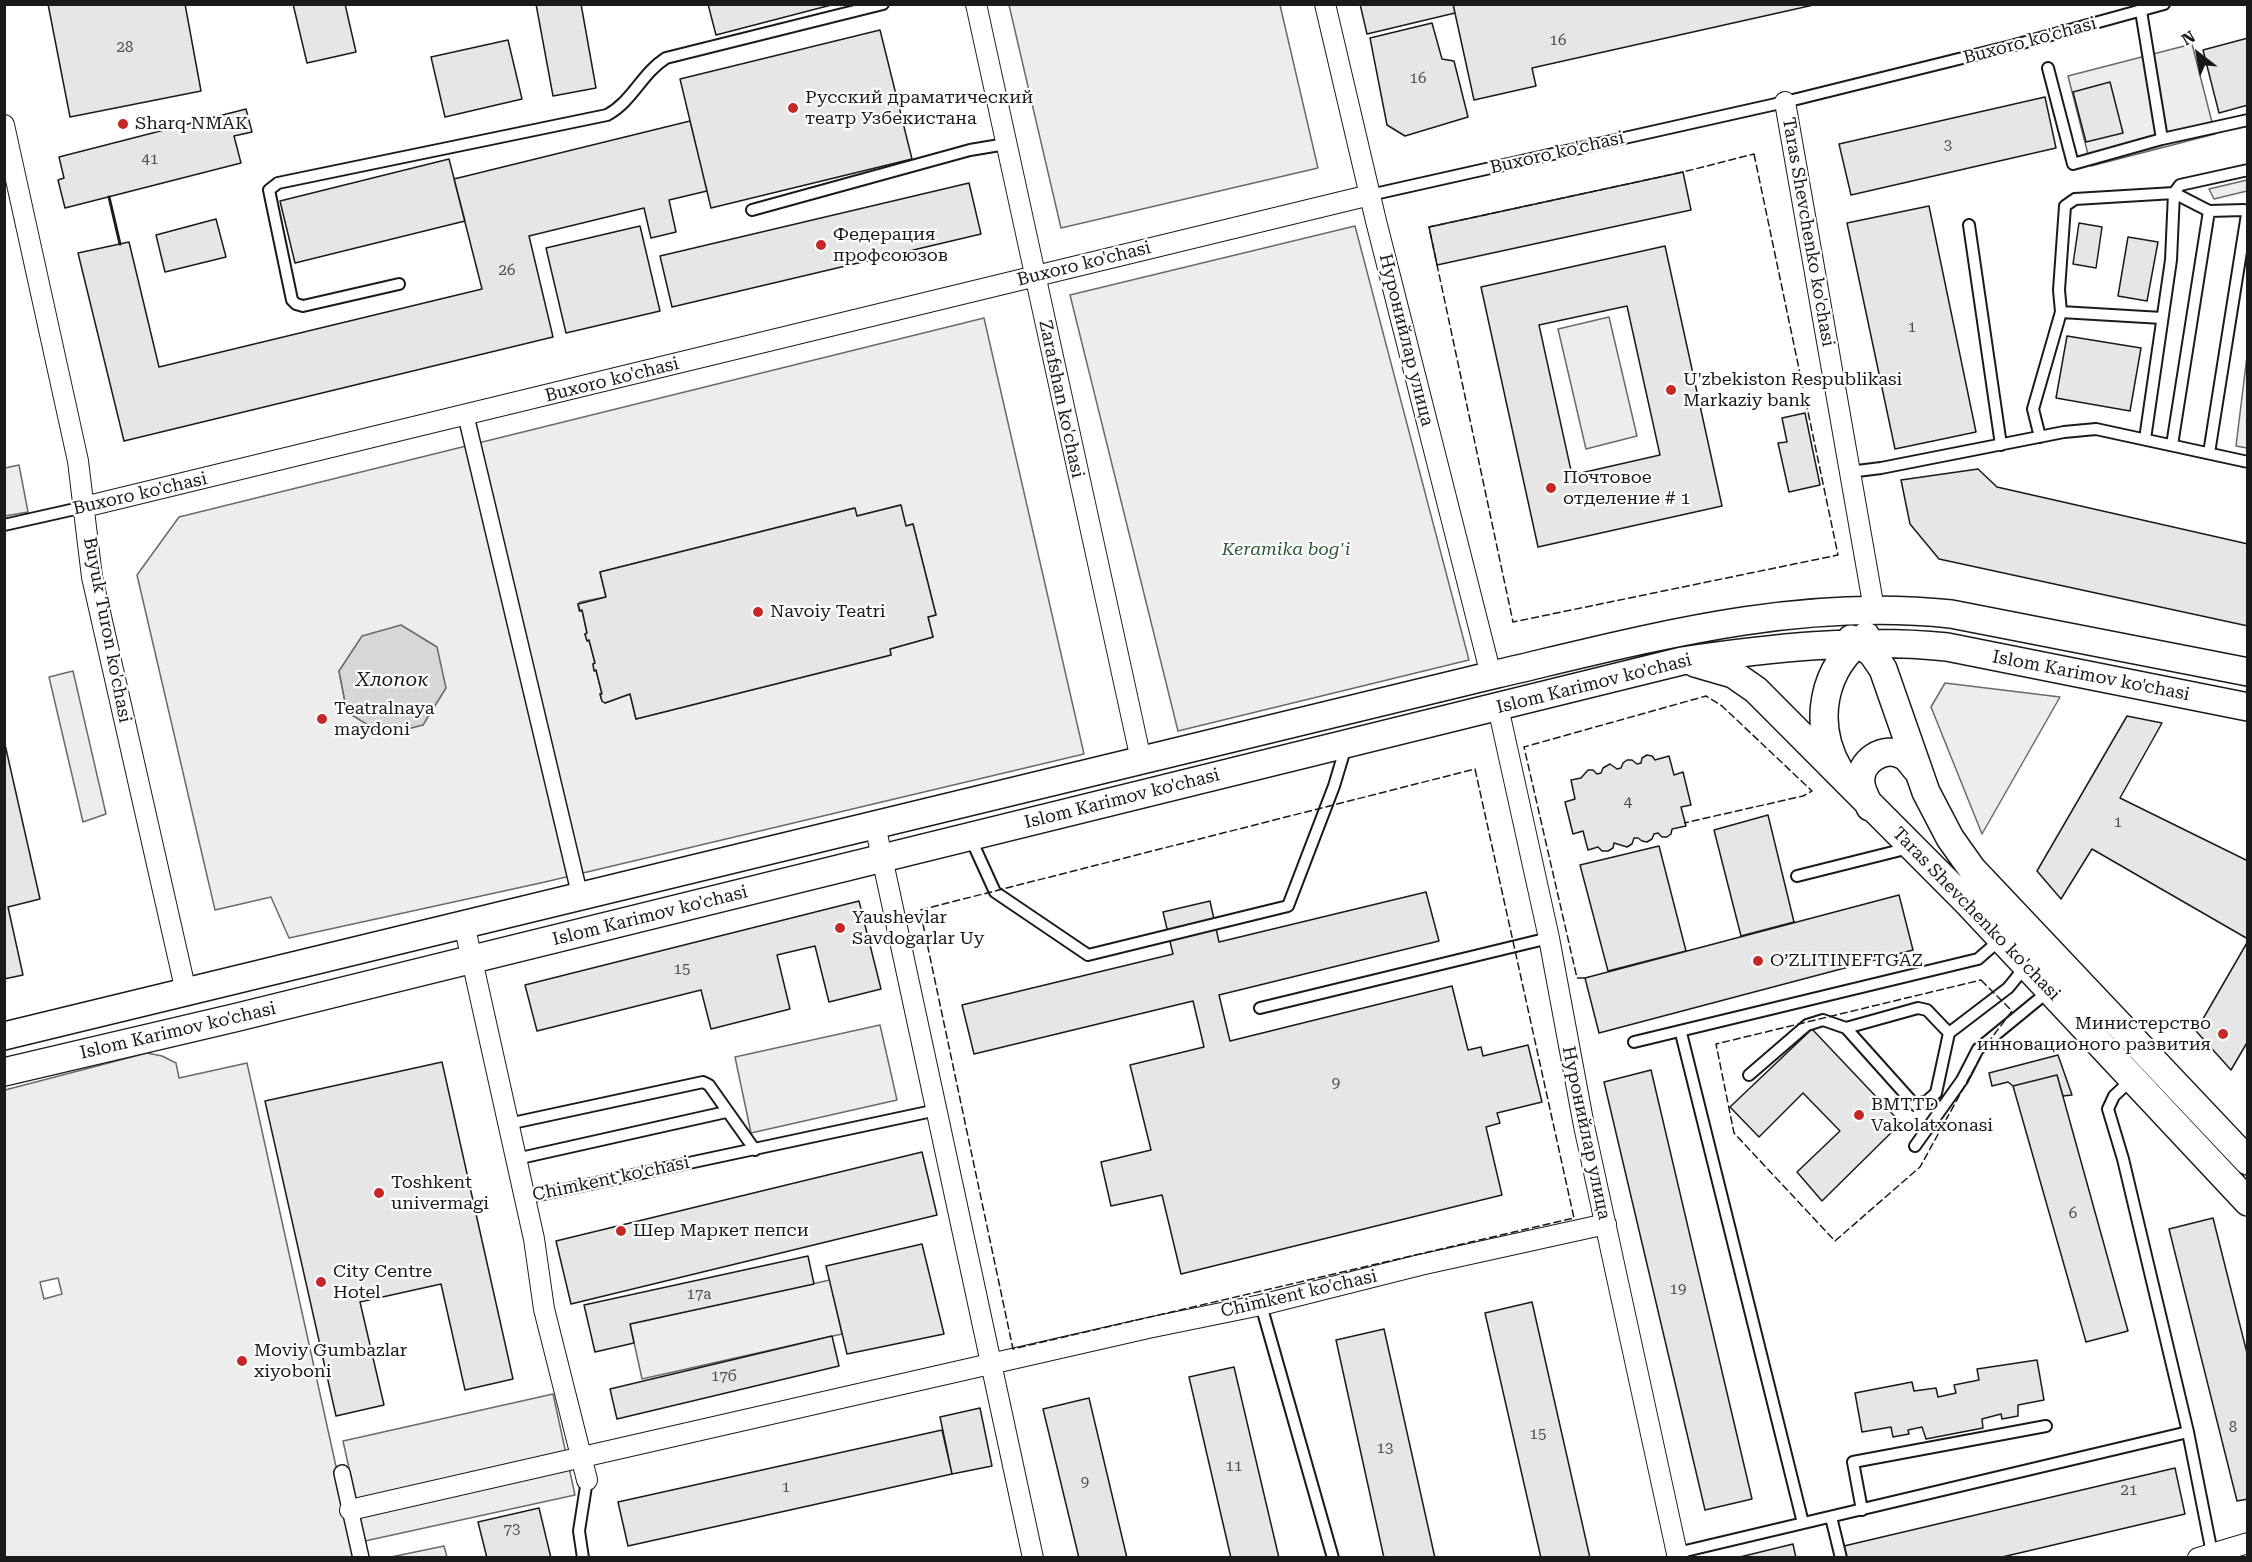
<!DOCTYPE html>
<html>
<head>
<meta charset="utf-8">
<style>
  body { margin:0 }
  #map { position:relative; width:2252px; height:1562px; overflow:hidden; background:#fff; font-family:"Roboto Serif",serif }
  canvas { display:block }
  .frame { position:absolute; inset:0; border:6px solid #1a1a1a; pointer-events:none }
  .north { position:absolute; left:2168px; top:24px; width:60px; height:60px; -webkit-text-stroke:4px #fff; paint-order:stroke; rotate:329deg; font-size:16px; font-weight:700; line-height:24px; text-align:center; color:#1a1a1a }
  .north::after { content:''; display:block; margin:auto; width:21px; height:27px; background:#1a1a1a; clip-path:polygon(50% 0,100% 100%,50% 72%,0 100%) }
</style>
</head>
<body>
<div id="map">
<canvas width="2252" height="1562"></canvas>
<div class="frame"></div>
<div class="north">N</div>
</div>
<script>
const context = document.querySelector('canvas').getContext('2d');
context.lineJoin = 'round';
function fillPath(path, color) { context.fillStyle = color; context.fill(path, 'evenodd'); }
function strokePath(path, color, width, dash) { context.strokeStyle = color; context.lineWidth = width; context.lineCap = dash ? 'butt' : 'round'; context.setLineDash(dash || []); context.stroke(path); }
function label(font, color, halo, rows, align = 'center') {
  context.font = font + ' "Roboto Serif",serif'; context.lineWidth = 4.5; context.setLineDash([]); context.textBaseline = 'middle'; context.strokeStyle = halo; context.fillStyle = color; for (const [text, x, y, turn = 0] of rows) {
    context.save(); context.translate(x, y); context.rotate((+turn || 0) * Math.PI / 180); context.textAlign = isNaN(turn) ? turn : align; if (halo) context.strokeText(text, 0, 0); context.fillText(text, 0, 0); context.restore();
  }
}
const built = new Path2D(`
  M1009,5H1280L1318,168L1061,228Z
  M2192,44L2215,134L2091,166L2068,76Z
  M2247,180V191L2214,199L2209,189Z
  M1355,226L1469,660L1178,731L1070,295Z
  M1609,317L1637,436L1586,449L1558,329Z
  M984,318L1084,754L545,882L289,938L271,897L215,910L137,575L179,517ZM900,505L906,526L913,524L936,615L928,617L933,637L890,649L891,655L636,719L630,694L605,703L602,701L600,694H602L596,670H594L593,664L595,663L589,640L587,641L585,634L587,633L582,610L579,611L578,604L580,602L606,597L600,572L854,508L857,516ZM339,671L423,725L347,712Z
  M2247,356V448L2236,446Z
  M19,465L28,512L5,516V468Z
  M73,671L106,814L83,822L49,677Z
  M1945,683L2060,697L1982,834L1931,707Z
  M880,1025L897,1100L751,1133L735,1057Z
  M147,1053L162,1056L176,1063L179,1078L247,1063L356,1557L5,1558V1090ZM58,1278L62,1294L44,1299L40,1282Z
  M830,1280L842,1334L642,1379L630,1324Z
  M553,1394L575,1495L365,1541L343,1441Z
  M444,1546L447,1557H391Z`);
fillPath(built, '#ededed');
strokePath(built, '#6a6a6a', 1.5);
const water = new Path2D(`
  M401,625L437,647L446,688L423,725L384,735L347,712L339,671L362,636Z`);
fillPath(water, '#d7d7d7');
strokePath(water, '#6a6a6a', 1.5);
const building = new Path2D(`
  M48,4H185L201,91L70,117Z
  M293,4H345L356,52L307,63Z
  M536,4H581L596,88L553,96Z
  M708,4H835L716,35Z
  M1360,4H1453L1455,13L1367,34Z
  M1453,4H1818L1532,68L1536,86L1474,100Z
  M1432,23L1442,59L1454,61L1468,117L1405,136L1387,125L1370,38Z
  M880,30L912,159L711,208L680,79Z
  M2248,38V105L2219,113L2203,50Z
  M508,40L522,99L445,117L431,57Z
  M2110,82L2123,133L2086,142L2073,92Z
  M2045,97L2056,148L1851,195L1839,144Z
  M246,109L252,132L234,136L241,163L65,208L58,180L64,178L59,157Z
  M690,121L707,191L669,200L676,232L651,238L644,208L529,236L553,337L124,441L78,253L129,242L159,367L482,289L454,179Z
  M449,159L465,221L295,263L280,201Z
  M1683,172L1691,210L1437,265L1429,227Z
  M969,183L981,234L672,307L660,256Z
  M1929,206L1976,432L1895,449L1847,223Z
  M216,219L226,257L165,272L156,235Z
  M2079,223L2102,227L2096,268L2073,264Z
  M640,226L660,311L566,333L546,248Z
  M2128,237L2158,242L2147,301L2118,296Z
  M1665,246L1722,506L1538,547L1481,287ZM1627,306L1660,455L1572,475L1539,325Z
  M2067,336L2141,348L2130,411L2056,398Z
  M1805,413L1820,485L1789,492L1778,443L1787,442L1782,418Z
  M1978,469L1997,487L2248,544V626L1939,559L1910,524L1901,480Z
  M901,505L906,526L913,524L936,615L928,617L933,637L890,649L891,655L636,719L630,694L605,703L602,701L600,694H602L596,670L594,671L593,664L595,663L589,640L587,641L585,634L587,633L582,610L580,611L578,604L606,597L600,572L855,508L857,516Z
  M2127,716L2162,723L2120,798L2248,861V939L2092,849L2061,899L2037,871Z
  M4,740L40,899L8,907L23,975L4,979Z
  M1647,755L1652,756L1655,760L1669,756L1674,775L1683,772L1691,805L1681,807L1686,826L1672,829L1671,834L1667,837H1662L1658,833L1654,834L1652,839L1647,842L1642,841L1638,838H1634L1632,844L1627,847L1614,843L1613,848L1608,851H1602L1598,847L1588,850L1583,831L1573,834L1565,802L1575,799L1571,780L1581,778L1588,770H1593L1597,774L1601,773L1603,768L1610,764L1617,769L1621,768L1623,763L1627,760H1632L1637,764L1641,763L1642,758Z
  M1768,815L1794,922L1741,936L1714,830Z
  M1659,846L1686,951L1608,971L1580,865Z
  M1426,892L1439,941L1219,995L1230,1041L1452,986L1468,1050L1481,1047L1483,1056L1528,1045L1542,1102L1497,1113L1500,1123L1486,1127L1502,1195L1181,1274L1162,1195L1111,1206L1101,1162L1151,1150L1130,1065L1204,1047L1193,1001L974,1054L962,1005L1173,954L1163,912L1210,901L1219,942Z
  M1899,895L1913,950L1599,1033L1585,978Z
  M859,901L881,989L829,1002L815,946L777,955L790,1009L711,1029L701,990L537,1031L525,985Z
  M2248,941V1041L2231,1070L2196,1031Z
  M1812,1029L1901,1123L1822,1201L1797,1172L1840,1131L1803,1093L1759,1137L1730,1107Z
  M2058,1055L2072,1095L2063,1096L2057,1075L2013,1086L2008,1082L1992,1086L1989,1073Z
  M442,1062L513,1379L465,1390L441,1284L360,1302L384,1405L336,1416L265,1101Z
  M1651,1070L1752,1499L1705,1510L1604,1082Z
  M2057,1075L2128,1331L2086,1342L2013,1086Z
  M922,1152L937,1215L571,1304L556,1241Z
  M2213,1218L2248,1357V1499L2237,1501L2169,1229Z
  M922,1244L944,1334L847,1354L826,1266Z
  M808,1256L814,1284L630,1324L634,1343L595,1352L584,1305Z
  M1532,1302L1590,1558H1541L1485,1313Z
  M1384,1329L1435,1558H1384L1336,1340Z
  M832,1336L839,1366L617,1419L610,1389Z
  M2037,1360L2044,1400L2018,1405V1416L2002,1419L2001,1414L1982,1419L1983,1428L1926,1439L1922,1427L1908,1430L1909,1434L1893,1437L1891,1427L1862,1432L1855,1393L1912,1382L1914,1391L1936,1388L1938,1397L1956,1393L1954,1385L1979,1380L1977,1369Z
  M1234,1367L1279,1558H1231L1189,1377Z
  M1089,1398L1127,1558H1079L1043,1409Z
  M980,1408L992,1466L952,1474L940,1417Z
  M942,1430L952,1474L628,1546L618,1502Z
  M2175,1468L2185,1514L1998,1558H1847L1844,1546Z
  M539,1508L551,1558H487L478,1522Z
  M1793,1544L1796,1558H1740V1557Z`);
fillPath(building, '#e6e6e6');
strokePath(building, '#1a1a1a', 1.5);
const service = new Path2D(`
  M2141,11L2162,139
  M2048,68L2073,164L2162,139L2248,120
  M1370,195L1785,102L2011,46L2164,4
  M752,210L970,150L1006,144
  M1969,225L2001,445
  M399,284L303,306L296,304L292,300L269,190L278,183L607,115C632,102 642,73 666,58L883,4
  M2061,312L2162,318
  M2040,437L2033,409L2061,312L2059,290L2065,206L2075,199L2174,193L2209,211L2172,445
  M2145,439L2171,260L2174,193L2180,185L2248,170
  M2209,453L2247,214L2244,210L2209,211
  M1849,472L1881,468L2064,432L2096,429L2248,462
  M4,525L84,507
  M970,837L995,892L1088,955L1288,906L1334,786L1346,746
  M1797,876L1909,848
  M1260,1008L1549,938
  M1846,1028L1915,1105L1927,1101L1936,1093L1949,1033L2008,988L2026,966
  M1681,1033L1803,1523
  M1634,1042L1978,959L2001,939
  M1749,1075L1807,1025L1823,1020L1846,1028L1918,1008L1927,1010L1949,1033
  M2131,1080L2114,1096L2108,1109L2123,1159L2188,1432L2212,1553
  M508,1124L703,1082L709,1085L755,1150
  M1915,1146L1962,1080L1978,1049L2050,990
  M516,1159L726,1112
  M525,1198L937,1110
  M1261,1305L1333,1558
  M1862,1510L1853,1462L2046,1426
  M1831,1517L1841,1558
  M1677,1553L2188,1432
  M583,1558L579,1531L587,1480`);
const pedestrian = new Path2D(`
  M466,416L580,896
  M342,1473L361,1558`);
const minor = new Path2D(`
  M976,4L1141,760
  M1325,4L1376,221L1491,675
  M1785,102L1874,609
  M4,125L78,461L92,577L186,992
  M84,507L1370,195
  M1498,707L1549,938L1584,1126L1678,1558
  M875,825L1033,1558
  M464,924L534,1239L544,1309L587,1480
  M350,1510L1148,1328L1261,1305L1420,1265L1606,1224
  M2198,1558L2248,1543`);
const secondary = new Path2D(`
  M1851,639L1872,653L1883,669L1926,792L1950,838L1972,869L2248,1161
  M1695,663L1733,674L1756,690L1968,903L2248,1202
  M1839,770C1812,723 1822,668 1866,636
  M1870,807C1867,800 1862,792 1861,784C1858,762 1884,744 1904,756C1909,759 1913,766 1917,770
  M4,1036L1497,674C1646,639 1796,597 1951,614L2248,672
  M4,1072L234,1018L1682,661C1770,648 1858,638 1947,647L2248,707`);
strokePath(service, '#1a1a1a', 14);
strokePath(pedestrian, '#1a1a1a', 18);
strokePath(minor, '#1a1a1a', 22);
strokePath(secondary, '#1a1a1a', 30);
strokePath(service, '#fff', 10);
strokePath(pedestrian, '#fff', 15);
strokePath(minor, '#fff', 20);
strokePath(secondary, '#fff', 27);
strokePath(new Path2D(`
  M1754,154L1838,555L1513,622L1429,227L1683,172Z
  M1475,769L1574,1218L1013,1349L920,910Z
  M1585,978H1577L1524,747L1706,696L1722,706L1812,791L1803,796L1684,823
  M1981,980L2012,1011L1990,1040L1920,1167L1835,1241L1734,1133L1716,1044Z`), '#1a1a1a', 1.5, [8, 3]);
strokePath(new Path2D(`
  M109,197L120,244`), '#1a1a1a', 3);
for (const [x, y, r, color] of [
  [793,108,6,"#c62828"],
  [123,124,6,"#c62828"],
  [821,245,6,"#c62828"],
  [1671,390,6,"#c62828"],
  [1551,488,6,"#c62828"],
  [758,612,6,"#c62828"],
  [322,719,6,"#c62828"],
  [840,928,6,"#c62828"],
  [1758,961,6,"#c62828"],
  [2223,1034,6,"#c62828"],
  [1859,1115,6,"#c62828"],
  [379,1193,6,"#c62828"],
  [621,1231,6,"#c62828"],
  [321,1282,6,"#c62828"],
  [242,1361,6,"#c62828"]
]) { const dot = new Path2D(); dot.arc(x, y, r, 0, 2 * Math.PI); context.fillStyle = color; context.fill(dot); strokePath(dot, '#fff', 2); }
label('15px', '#4d4d4d', null, [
  ["16",1558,41],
  ["28",125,48],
  ["16",1418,79],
  ["3",1948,146],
  ["41",150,160],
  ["26",507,271],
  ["1",1912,328],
  ["4",1628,803],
  ["1",2118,823],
  ["15",682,970],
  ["9",1336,1084],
  ["6",2073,1214],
  ["19",1678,1290],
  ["17а",699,1295],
  ["17б",724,1377],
  ["8",2233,1428],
  ["15",1538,1435],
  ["13",1385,1449],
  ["11",1234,1467],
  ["9",1085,1483],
  ["1",786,1488],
  ["21",2129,1491],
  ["73",512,1530]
]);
label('18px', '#1a1a1a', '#fff', [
  ["Buxoro ko'chasi",2030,41,-15],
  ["Buxoro ko'chasi",1557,153,-13],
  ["Taras Shevchenko ko'chasi",1808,232,80],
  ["Buxoro ko'chasi",1084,264,-14],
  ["Нуронийлар улица",1406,340,76],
  ["Buxoro ko'chasi",612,380,-14],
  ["Zarafshan ko'chasi",1061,399,78],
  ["Buxoro ko'chasi",140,494,-13],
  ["Buyuk Turon ko'chasi",107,630,79],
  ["Islom Karimov ko'chasi",2091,676,11],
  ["Islom Karimov ko'chasi",1594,684,-14],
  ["Islom Karimov ko'chasi",1122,799,-14],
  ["Taras Shevchenko ko'chasi",1976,914,46],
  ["Islom Karimov ko'chasi",650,916,-14],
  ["Islom Karimov ko'chasi",178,1031,-13],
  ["Нуронийлар улица",1586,1133,78],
  ["Chimkent ko'chasi",611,1179,-12],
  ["Chimkent ko'chasi",1299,1294,-13]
]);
label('18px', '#1a1a1a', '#fff', [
  ["Русский драматический",805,98],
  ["театр Узбекистана",805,119],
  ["Sharq NMAK",135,124],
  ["Федерация",833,235],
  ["профсоюзов",833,256],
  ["U'zbekiston Respublikasi",1683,380],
  ["Markaziy bank",1683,401],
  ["Почтовое",1563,478],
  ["отделение # 1",1563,499],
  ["Navoiy Teatri",770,612],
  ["Teatralnaya",334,709],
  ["maydoni",334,730],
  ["Yaushevlar",852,918],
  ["Savdogarlar Uy",852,939],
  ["O’ZLITINEFTGAZ",1770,961],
  ["Министерство",2211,1024,"right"],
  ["инновационого развития",2211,1045,"right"],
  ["BMTTD",1871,1105],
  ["Vakolatxonasi",1871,1126],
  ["Toshkent",391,1183],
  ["univermagi",391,1204],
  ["Шер Маркет пепси",633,1231],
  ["City Centre",333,1272],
  ["Hotel",333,1293],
  ["Moviy Gumbazlar",254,1351],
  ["xiyoboni",254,1372]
], 'left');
label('italic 18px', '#2b5a34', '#fff', [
  ["Keramika bog'i",1286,550]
]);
label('italic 20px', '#1a1a1a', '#fff', [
  ["Хлопок",392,680]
]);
</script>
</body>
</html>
